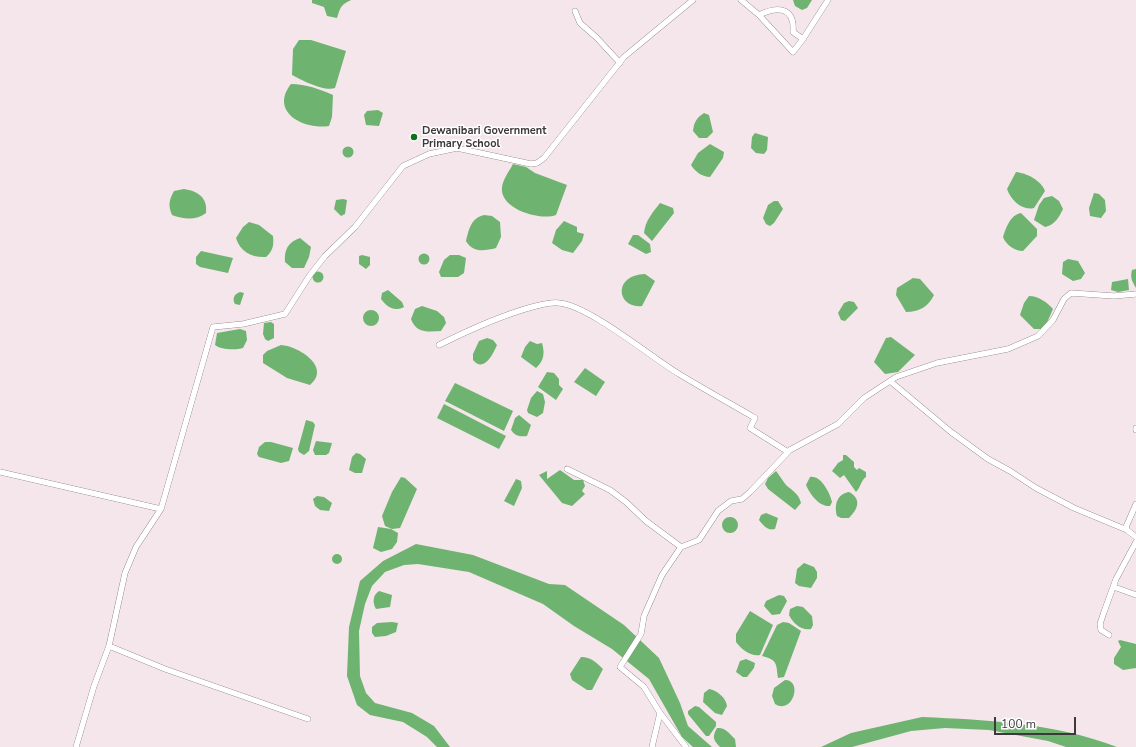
<!DOCTYPE html>
<html>
<head>
<meta charset="utf-8">
<style>
  body { margin:0 }
  #map { position:relative; width:1136px; height:747px; overflow:hidden; background:#f4e6eb; font-family:"Nunito Sans",sans-serif }
  canvas { display:block }
  .scale { position:absolute; left:994px; top:717px; width:82px; height:18px; box-sizing:border-box; border:2px solid #3d383a; border-top:0; padding-left:5px; font-size:12px; line-height:14px; white-space:nowrap; color:#3d383a; -webkit-text-stroke:3px #fff; paint-order:stroke }
</style>
</head>
<body>
<div id="map">
<canvas width="1136" height="747"></canvas>
<div class="scale">100 m</div>
</div>
<script>
const context = document.querySelector('canvas').getContext('2d');
context.lineJoin = 'round';
function fillPath(path, color) { context.fillStyle = color; context.fill(path, 'evenodd'); }
function strokePath(path, color, width, dash) { context.strokeStyle = color; context.lineWidth = width; context.lineCap = dash ? 'butt' : 'round'; context.setLineDash(dash || []); context.stroke(path); }
function label(font, color, halo, rows, align = 'center') {
  context.font = font + ' "Nunito Sans",sans-serif'; context.lineWidth = 3; context.setLineDash([]); context.textBaseline = 'middle'; context.strokeStyle = halo; context.fillStyle = color; for (const [text, x, y, turn = 0] of rows) {
    context.save(); context.translate(x, y); context.rotate((+turn || 0) * Math.PI / 180); context.textAlign = isNaN(turn) ? turn : align; if (halo) context.strokeText(text, 0, 0); context.fillText(text, 0, 0); context.restore();
  }
}
fillPath(new Path2D(`
  M312,0H351C341,5 341,6 337,18L327,16L324,7L312,3Z
  M793,0H812L807,8L802,10L795,6Z
  M299,40H311L346,51L335,88C325,92 301,80 292,75L293,49Z
  M291,84C306,84 319,89 333,95L332,117L329,126C304,130 269,112 291,84Z
  M378,110L383,113L379,126L366,125L364,115L367,111Z
  M704,113L709,115L713,132L707,138H699L693,131C694,123 696,118 704,113Z
  M755,133L768,137L767,150L764,154L756,153L751,148L752,137Z
  M710,144L724,152L723,158L710,177C703,177 695,172 691,165L698,153Z
  M342.5 152a5.5 5.5 0 1 1 11 0a5.5 5.5 0 1 1-11 0Z
  M513,164L526,167L535,173L567,185L556,215C540,221 499,209 502,187C503,179 510,170 513,164Z
  M1016,172C1026,173 1041,180 1045,191L1034,208C1022,211 1011,200 1007,189Z
  M184,189C197,191 208,197 206,213C196,221 183,219 172,215C168,205 169,200 174,191Z
  M1094,193L1099,194L1105,200L1106,211L1101,218L1090,216L1089,208Z
  M1052,196L1059,201L1063,209C1059,217 1055,225 1045,227L1034,220L1039,205L1044,198Z
  M343,199L347,200L345,214L341,216L334,209L336,200Z
  M774,201H778L783,209L774,223L770,226L766,224L763,218L768,205Z
  M660,203L673,208L674,213L652,241L644,233C645,221 653,212 660,203Z
  M1021,213L1037,229V236L1023,251C1015,251 1006,245 1003,237C1006,228 1010,215 1021,213Z
  M484,215L492,216L500,222L501,237L496,248C484,251 473,253 466,241C469,229 471,218 484,215Z
  M564,221L577,227V232L584,234L582,241L573,253L562,250L552,243L556,230Z
  M249,222L259,225L273,236C274,245 273,251 266,257C253,258 240,252 236,238L243,227Z
  M633,235H638L650,244L651,252L646,254L628,244Z
  M300,238L311,247L309,257L304,268H292L285,262C284,250 288,242 300,238Z
  M201,251L233,258L228,273L200,267L196,264V257Z
  M418.5 259a5.5 5.5 0 1 1 11 0a5.5 5.5 0 1 1-11 0Z
  M362,255L370,257V265L366,269L359,264V256Z
  M450,255H459L466,258L464,273L458,277H441L439,272L444,260Z
  M1068,259L1078,261L1085,273L1081,279L1073,281L1062,274L1063,262Z
  M1136,269V288C1132,281 1130,278 1132,270Z
  M312.5 277a5.5 5.5 0 1 1 11 0a5.5 5.5 0 1 1-11 0Z
  M645,274L655,281L642,306C617,309 612,275 645,274Z
  M913,278L920,279L934,295C928,307 919,312 906,312L896,295L897,288Z
  M1128,279L1129,290L1118,292L1111,290L1112,282Z
  M388,290L402,302L404,307C394,312 387,307 381,299L382,293Z
  M240,292L244,293L240,305L235,304C232,299 234,294 240,292Z
  M1029,296C1038,296 1047,302 1053,309L1046,325L1041,329H1034L1020,315L1024,303Z
  M849,301L854,302L858,308L845,321L841,320L838,313L844,303Z
  M422,306L437,311L444,317L446,323L441,331C427,332 416,333 411,319L415,309Z
  M363 318a8 8 0 1 1 16 0a8 8 0 1 1-16 0Z
  M271,322L274,324V338L268,341L265,339L263,334L264,323Z
  M240,329L246,331L247,340L243,348C236,350 221,350 215,345L217,333Z
  M891,337L915,355L898,372L885,374L874,362L886,338Z
  M487,338L493,340L497,345C493,354 484,373 473,360V354L479,341Z
  M530,341L537,344L542,343C545,353 544,361 536,368L521,357L525,347Z
  M281,345C298,346 332,367 310,385L287,378L263,363V355L267,351Z
  M585,368L605,382L596,396L574,382Z
  M547,372L554,373L559,379V385L563,389L556,400L538,387Z
  M455,383L513,411L504,431L445,401Z
  M537,391L543,394L545,402L543,413L537,417L528,413L527,410L531,398Z
  M444,404L506,436L499,449L437,418Z
  M519,415L531,425L527,436C520,437 515,436 511,430L515,418Z
  M306,420L313,422L315,425L309,451L304,455L299,452L298,449Z
  M316,441L332,443L329,453L326,455H315L313,450Z
  M265,442H271L293,448L289,461L281,463L259,457L257,454L259,447Z
  M356,453L360,454L366,459L362,473H355L349,470L352,457Z
  M843,455H846L854,462V467L857,470L859,468L866,472V477C861,480 861,487 856,492L844,475L840,478L832,471L838,463L843,460Z
  M560,470L574,480H583L585,486L582,491L585,494L572,506L562,503L539,475L547,471V479Z
  M776,471C779,475 783,481 786,485C793,491 799,494 801,503L795,510L768,489L765,484L768,478Z
  M401,477L405,478L417,489L400,528L392,529L385,526L382,516L392,492Z
  M810,477C821,475 830,493 832,502L830,506C819,507 810,494 806,485Z
  M516,479L521,481L522,488L514,506L504,501Z
  M849,492C862,499 858,509 849,518H841L837,516C834,505 837,494 849,492Z
  M317,496L324,497L332,503L329,511L320,510L315,506L313,499Z
  M766,513L778,518L775,529C767,531 763,525 759,520L761,515Z
  M722 525a8 8 0 1 1 16 0a8 8 0 1 1-16 0Z
  M378,527L391,529L398,533L397,542L392,549L381,552L373,548Z
  M416,544L473,555L549,584L565,585L624,625L659,658L680,703L688,726L712,747H693L682,737L649,679L612,649L574,626L543,604L469,572L418,564L404,565L385,572L372,586L365,604L359,631L360,676L366,693L375,703L412,713L434,726L450,747H437L427,737L403,722L370,715L357,705L347,676L349,627L360,581L383,561Z
  M332 559a5 5 0 1 1 10 0a5 5 0 1 1-10 0Z
  M804,563L814,567L817,572V578L811,588L799,586L795,583L797,569Z
  M379,591L392,595L390,607L376,609C372,602 373,595 379,591Z
  M779,595L784,596L787,601L780,614L772,615L764,606L766,601Z
  M797,606L803,607L812,616L813,625L811,629C801,631 793,623 789,615L790,609Z
  M750,611L773,625L760,655C751,657 741,649 736,642V634Z
  M392,622L398,623L396,632L386,636L375,637L372,633V627L377,623Z
  M783,622L789,623L801,631L784,677L778,678C776,664 778,660 762,656L777,625Z
  M1120,640L1136,644V668L1123,670L1114,664V658L1121,647L1118,641Z
  M581,657C591,657 596,662 603,669L592,690H587L572,680L570,674Z
  M746,659L755,663L754,668L747,677H743L736,672L740,661Z
  M785,680C803,680 793,715 775,704L772,696L774,688Z
  M709,689C717,690 726,698 727,706L722,715L715,713L703,702L704,693Z
  M695,706L699,707L716,722V726L709,736H706L688,714V711Z
  M922,717C988,720 1054,723 1117,747H1066L1048,741L989,730L945,728L911,731L852,747H821L851,733Z
  M717,728C725,727 730,734 735,739L736,747H720C713,740 712,737 717,728Z`), '#6eb36f');
const minor = new Path2D(`
  M741,0L759,15C778,6 795,7 793,32L803,39L828,0
  M575,11L580,23L597,38L620,63
  M759,15L793,52L803,39
  M439,345C469,330 499,316 532,307C540,305 550,302 559,303C588,305 651,357 679,374C704,389 729,403 755,418L750,428L788,452
  M890,381L951,432L988,459L1010,471L1036,488L1074,508L1127,530
  M1136,428V430
  M567,469L610,490L626,502L646,521L681,547
  M0,472L161,509L213,327L243,324L285,314L310,275L325,256L355,227L403,166L429,154L457,148L531,164L537,163L544,158L624,57L693,0
  M1136,504L1126,527L1127,530L1136,537
  M1114,587L1136,595
  M1109,635L1101,630L1100,624L1104,612L1116,579L1136,542
  M109,646L165,669L308,719
  M660,713L686,747
  M76,747L94,686L109,646L125,573L136,547L161,509
  M652,747L660,713L644,687L620,667L641,634L644,616L662,575L681,547L699,540L718,511L731,501L742,499L750,492L790,450L838,424L864,398L896,377L937,363L1008,349L1038,336L1053,320L1064,299L1071,293L1114,296L1136,294`);
strokePath(minor, '#706368', 6);
strokePath(minor, '#fff', 5.5);
for (const [x, y, r, color] of [
  [414,137,4,"#11701e"]
]) { const dot = new Path2D(); dot.arc(x, y, r, 0, 2 * Math.PI); context.fillStyle = color; context.fill(dot); strokePath(dot, '#fff', 1.5); }
label('bold 11px', '#3d383a', '#fff', [
  ["Dewanibari Government",422,131],
  ["Primary School",422,144]
], 'left');
</script>
</body>
</html>
